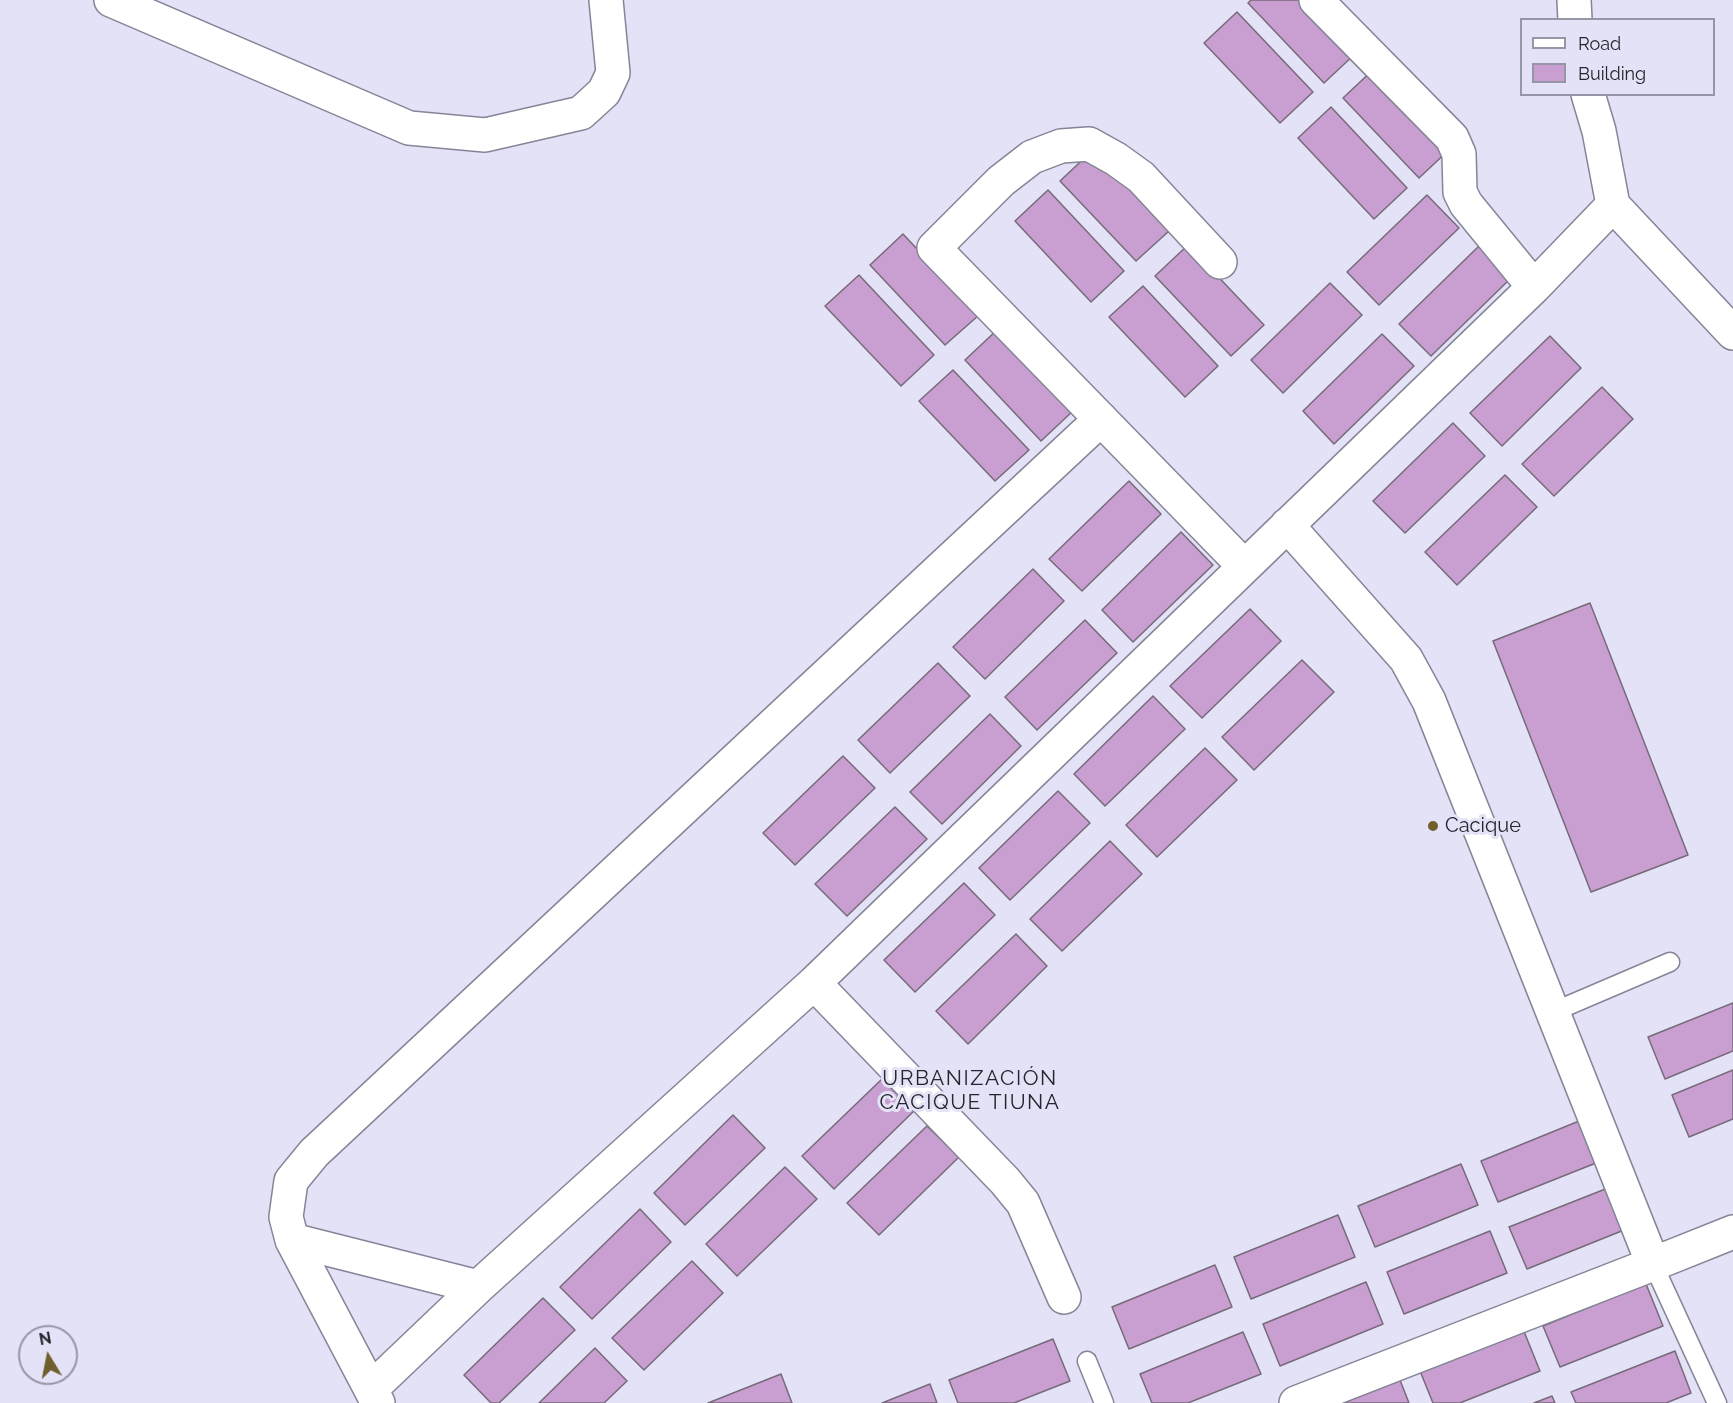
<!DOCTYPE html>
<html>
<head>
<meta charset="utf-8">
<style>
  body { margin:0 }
  #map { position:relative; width:1733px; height:1403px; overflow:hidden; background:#e3e2f7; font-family:Raleway,sans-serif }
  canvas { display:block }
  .legend { position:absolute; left:1520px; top:18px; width:195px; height:78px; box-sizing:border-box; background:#e3e2f7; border:2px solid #9796a6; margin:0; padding:8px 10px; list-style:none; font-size:18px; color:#25252c }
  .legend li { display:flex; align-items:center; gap:12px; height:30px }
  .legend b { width:30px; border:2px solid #9796a6 }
  .north { position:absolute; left:18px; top:1325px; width:60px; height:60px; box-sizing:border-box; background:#e3e2f7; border:2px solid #9796a6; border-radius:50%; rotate:350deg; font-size:16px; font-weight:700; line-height:24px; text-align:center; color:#25252c }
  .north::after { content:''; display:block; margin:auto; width:21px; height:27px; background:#715e2d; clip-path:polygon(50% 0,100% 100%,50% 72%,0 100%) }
</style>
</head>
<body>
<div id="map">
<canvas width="1733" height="1403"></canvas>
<ul class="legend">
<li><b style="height:8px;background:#fff"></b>Road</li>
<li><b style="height:16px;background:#c89fd0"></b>Building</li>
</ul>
<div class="north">N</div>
</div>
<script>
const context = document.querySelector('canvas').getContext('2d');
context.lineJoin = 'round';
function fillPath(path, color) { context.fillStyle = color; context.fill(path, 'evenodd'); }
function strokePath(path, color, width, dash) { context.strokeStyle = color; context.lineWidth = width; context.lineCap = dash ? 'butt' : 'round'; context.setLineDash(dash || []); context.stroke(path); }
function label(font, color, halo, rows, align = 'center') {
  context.font = font + ' Raleway,sans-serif'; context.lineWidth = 6; context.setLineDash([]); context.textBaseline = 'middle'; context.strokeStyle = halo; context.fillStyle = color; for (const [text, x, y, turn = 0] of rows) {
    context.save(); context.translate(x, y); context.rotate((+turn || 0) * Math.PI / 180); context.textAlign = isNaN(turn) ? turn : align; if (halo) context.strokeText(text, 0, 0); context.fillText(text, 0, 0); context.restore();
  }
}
const building = new Path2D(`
  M1251,0H1308L1357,52L1324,83L1248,3Z
  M1237,12L1313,92L1280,123L1204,43Z
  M1377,66L1452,147L1419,178L1343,98Z
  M1331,107L1407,188L1374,219L1298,138Z
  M1093,150L1169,231L1136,261L1060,181Z
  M1048,190L1124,271L1091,302L1015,221Z
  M1427,195L1459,228L1379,305L1347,272Z
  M903,234L979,315L945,345L870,265Z
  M1188,245L1264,325L1231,356L1155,276Z
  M1479,246L1511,278L1431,356L1399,324Z
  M859,275L934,355L901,386L825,306Z
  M1330,283L1362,315L1283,393L1251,360Z
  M1143,286L1218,366L1185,397L1109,317Z
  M998,329L1074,410L1041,441L965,360Z
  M1382,334L1414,366L1334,444L1303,411Z
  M1550,336L1581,368L1502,446L1470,413Z
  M953,370L1029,450L995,481L919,401Z
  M1602,387L1633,419L1554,496L1522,464Z
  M1453,423L1485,456L1405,533L1373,501Z
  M1505,475L1537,507L1457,585L1425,552Z
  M1129,481L1161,514L1082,591L1049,559Z
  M1181,532L1213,565L1133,642L1102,610Z
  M1033,569L1064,601L985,679L953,647Z
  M1590,603L1688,855L1591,892L1493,641Z
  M1250,609L1281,641L1202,718L1170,686Z
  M1085,620L1117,653L1037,730L1005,697Z
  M1302,660L1334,692L1254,770L1222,737Z
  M938,663L970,696L890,773L858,740Z
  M1153,696L1185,729L1105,806L1074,774Z
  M990,714L1021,746L942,824L910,792Z
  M1205,748L1237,780L1157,857L1126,825Z
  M843,756L875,788L795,865L763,833Z
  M1058,791L1090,823L1010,900L979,868Z
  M895,807L927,839L847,916L815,884Z
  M1110,841L1142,874L1062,951L1030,919Z
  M964,883L995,915L915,992L884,960Z
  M1016,934L1047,966L968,1044L936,1011Z
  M1733,1003V1051L1665,1079L1648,1037Z
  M1733,1070V1119L1689,1137L1672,1095Z
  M882,1079L914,1111L834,1189L802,1156Z
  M733,1115L765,1148L685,1225L654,1193Z
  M1584,1119L1601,1161L1498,1202L1481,1161Z
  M927,1126L959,1157L879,1235L847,1203Z
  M1461,1164L1478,1205L1375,1247L1358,1206Z
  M785,1167L817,1199L737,1276L706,1244Z
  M1613,1186L1629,1228L1527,1269L1509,1227Z
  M640,1209L671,1242L592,1319L560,1287Z
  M1338,1215L1355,1257L1251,1299L1234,1257Z
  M1490,1231L1507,1273L1404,1314L1387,1272Z
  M692,1261L723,1293L644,1370L612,1338Z
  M1215,1265L1232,1307L1129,1349L1112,1307Z
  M1366,1282L1383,1324L1280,1366L1263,1324Z
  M1646,1284L1663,1326L1560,1367L1543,1326Z
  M543,1298L575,1330L499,1403H491L464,1375Z
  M1523,1329L1540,1371L1460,1403H1433L1420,1371Z
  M1243,1332L1261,1374L1188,1403H1152L1140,1374Z
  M1053,1339L1070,1381L1014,1403H958L949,1380Z
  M595,1348L627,1381L604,1403H539Z
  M1675,1351L1691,1393L1666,1403H1576L1571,1392Z
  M781,1374L792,1403H708Z
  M1400,1380L1409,1403H1343Z
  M930,1384L937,1403H882Z
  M1552,1396L1555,1403H1534Z`);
fillPath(building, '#c89fd0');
strokePath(building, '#776a79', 1.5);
const lane = new Path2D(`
  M1553,1012L1670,962
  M1653,1264L1717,1403
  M1087,1361L1104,1403`);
const street = new Path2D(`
  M111,0L409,128L485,135L581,113L604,92L613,73L606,0
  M1316,0L1452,138L1459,154L1460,192L1466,204L1534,287
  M1574,0L1575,20
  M1588,94L1599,131L1613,205L1733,333
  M1220,262L1141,177L1116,159L1089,144L1061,146L1032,157L1001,181L934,248L1244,566
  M1287,525L1406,659L1429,701L1653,1264
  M814,983L1005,1181L1023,1203L1064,1297
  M292,1240L478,1287
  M371,1389L478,1287L814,983L1534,287L1613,205
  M378,1403L292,1240L286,1217L291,1181L314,1153L1101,419
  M1296,1403L1653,1264L1733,1232`);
strokePath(lane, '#868597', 21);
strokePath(street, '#868597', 36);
strokePath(lane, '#fff', 18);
strokePath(street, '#fff', 33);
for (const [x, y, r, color] of [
  [1433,826,6,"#715e2d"]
]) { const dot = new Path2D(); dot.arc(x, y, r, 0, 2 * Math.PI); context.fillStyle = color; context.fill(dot); strokePath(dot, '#e3e2f7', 2); }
label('20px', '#25252c', '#e3e2f7', [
  ["Cacique",1445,826]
], 'left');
context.letterSpacing = '1.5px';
label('21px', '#25252c', '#e3e2f7', [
  ["URBANIZACIÓN",970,1079],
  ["CACIQUE TIUNA",970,1103]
]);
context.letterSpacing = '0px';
</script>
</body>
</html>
